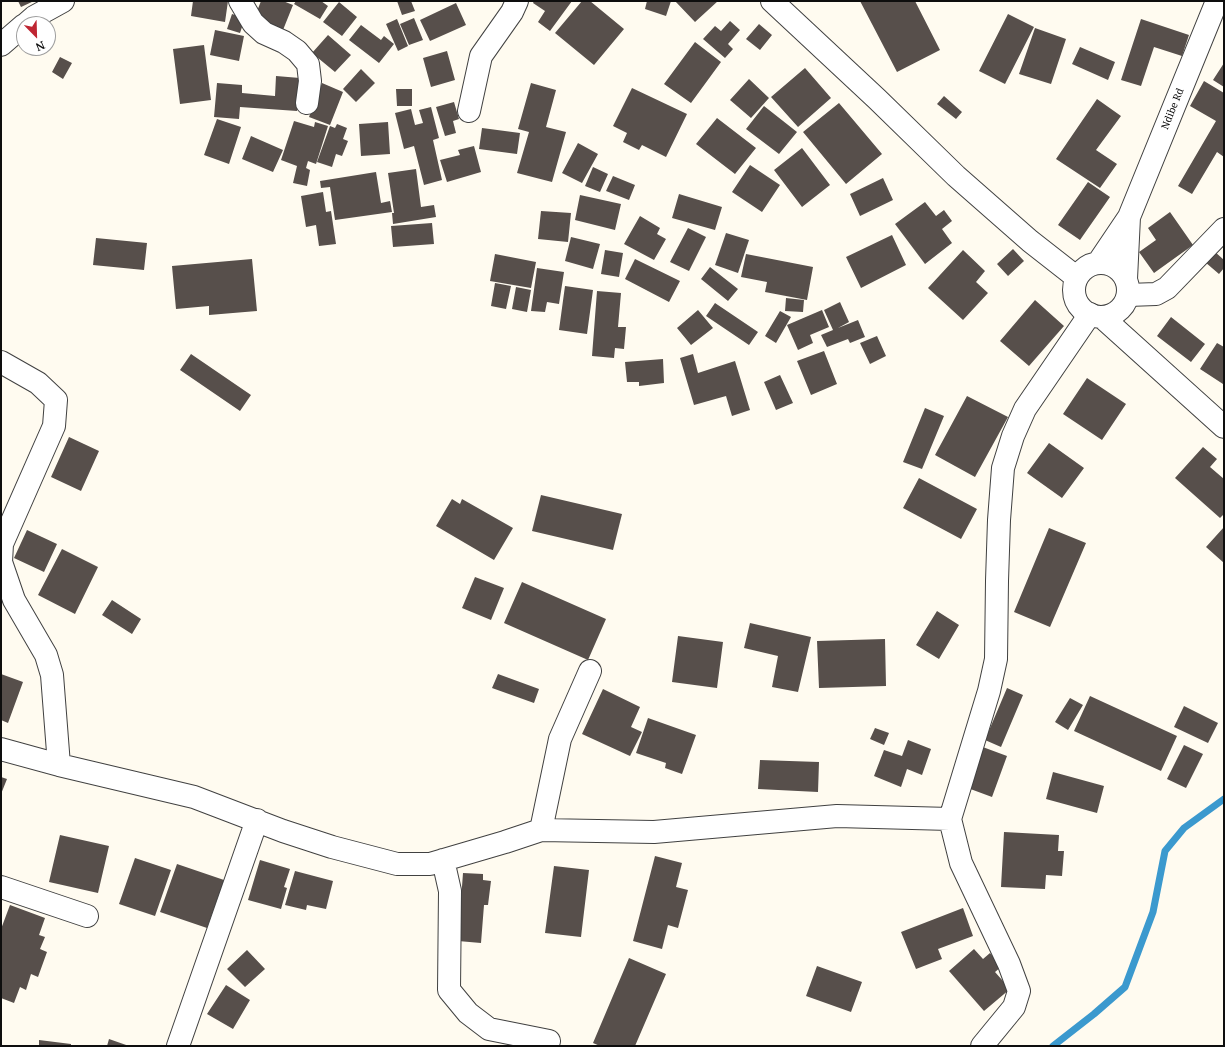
<!DOCTYPE html>
<html>
<head>
<meta charset="utf-8">
<style>
  body { margin:0 }
  #map { position:relative; width:1225px; height:1047px; overflow:hidden; background:#fffbf0; font-family:"Noto Serif",serif }
  canvas { display:block }
  .frame { position:absolute; inset:0; border:2px solid #0e0e0e; pointer-events:none }
  .north { position:absolute; left:16px; top:16px; width:40px; height:40px; box-sizing:border-box; background:#fff; border:1px solid #9f9f9f; border-radius:50%; rotate:157deg; font-size:11px; font-weight:700; line-height:16px; text-align:center; color:#0e0e0e }
  .north::after { content:''; display:block; margin:auto; width:14px; height:18px; background:#bf2532; clip-path:polygon(50% 0,100% 100%,50% 72%,0 100%) }
</style>
</head>
<body>
<div id="map">
<canvas width="1225" height="1047"></canvas>
<div class="frame"></div>
<div class="north">N</div>
</div>
<script>
const context = document.querySelector('canvas').getContext('2d');
context.lineJoin = 'round';
function strokePath(path, color, width, dash) { context.strokeStyle = color; context.lineWidth = width; context.lineCap = dash ? 'butt' : 'round'; context.setLineDash(dash || []); context.stroke(path); }
function fillPath(path, color) { context.fillStyle = color; context.fill(path, 'evenodd'); }
function label(font, color, halo, rows, align = 'center') {
  context.font = font + ' "Noto Serif",serif'; context.lineWidth = 4; context.setLineDash([]); context.textBaseline = 'middle'; context.strokeStyle = halo; context.fillStyle = color; for (const [text, x, y, turn = 0] of rows) {
    context.save(); context.translate(x, y); context.rotate((+turn || 0) * Math.PI / 180); context.textAlign = isNaN(turn) ? turn : align; if (halo) context.strokeText(text, 0, 0); context.fillText(text, 0, 0); context.restore();
  }
}
strokePath(new Path2D(`
  M1053,1046L1094,1014L1125,987L1153,912L1165,851L1184,828L1224,799`), '#3b99ce', 7);
fillPath(new Path2D(`
  M18,1H34L21,7Z
  M193,1H228L225,22L191,16Z
  M261,1H283L293,5L283,30L254,19Z
  M296,1H321L328,6L320,19L294,4Z
  M397,1H411L415,11L402,15Z
  M534,1H572L550,31L538,22L545,11L533,3Z
  M582,1H590L624,29L594,65L555,33Z
  M647,1H671L666,16L645,9Z
  M675,1H718L695,22Z
  M860,1H915L940,50L897,72Z
  M339,2L357,17L342,36L323,22Z
  M456,3L466,25L430,41L420,20Z
  M232,14L245,18L240,33L227,29Z
  M1008,14L1034,27L1005,84L979,71Z
  M414,18L423,40L409,45L400,24Z
  M397,19L408,46L398,51L386,24Z
  M1141,19L1189,35L1182,56L1154,47L1141,86L1121,80Z
  M730,21L740,30L728,44L733,49L725,58L703,39L715,26L721,31Z
  M759,24L772,35L760,50L746,39Z
  M361,25L381,40L384,36L394,44L379,63L349,40Z
  M1035,28L1066,39L1051,84L1019,74Z
  M215,30L244,36L239,61L210,55Z
  M328,35L351,55L335,72L312,53Z
  M695,42L721,62L691,103L664,84Z
  M204,45L211,100L180,104L173,49Z
  M1080,47L1115,62L1108,80L1072,64Z
  M447,51L455,80L431,87L423,58Z
  M60,57L72,63L63,79L52,72Z
  M1224,63V87L1213,80Z
  M805,68L831,98L798,127L771,97Z
  M361,69L375,83L356,102L343,89Z
  M276,76L300,78L297,111L240,107L239,119L214,117L217,83L242,85V93L275,96Z
  M749,79L769,98L751,118L730,100Z
  M1204,81L1224,93V157L1217,152L1192,194L1178,186L1216,121L1190,106Z
  M322,83L343,92L330,125L309,117Z
  M531,83L556,90L546,127L566,132L552,182L517,173L529,132L518,129Z
  M632,88L687,114L666,157L642,145L639,150L623,142L627,133L613,126Z
  M396,89H412V106H397Z
  M944,96L962,112L956,119L937,104Z
  M1097,99L1121,116L1096,150L1117,164L1100,188L1056,159Z
  M454,102L459,119L453,121L456,133L445,136L436,107Z
  M839,103L882,154L846,184L803,132Z
  M764,106L797,132L779,154L746,129Z
  M431,107L439,138L433,140L442,180L424,185L414,146L404,149L395,113L411,109L415,125L423,123L419,110Z
  M717,118L756,148L735,174L696,144Z
  M217,119L241,127L229,164L204,155Z
  M294,121L314,127L315,122L328,126L316,164L308,161L306,168L310,170L307,186L293,183L297,166L281,160Z
  M388,122L390,154L361,156L359,124Z
  M337,124L347,128L343,139L348,141L342,156L336,154L332,167L317,162L330,126L335,128Z
  M482,128L520,133L517,154L479,149Z
  M251,136L283,150L273,172L242,159Z
  M578,143L598,154L582,183L562,173Z
  M474,146L481,172L447,182L440,160L460,155L458,150Z
  M802,148L830,185L802,207L774,170Z
  M750,165L780,185L762,212L732,192Z
  M593,167L608,174L600,192L585,186Z
  M416,169L421,207L434,205L436,217L393,224L392,213H394L388,173Z
  M376,172L381,203L390,201L392,212L335,220L330,187L321,188L320,181Z
  M613,176L635,185L629,200L606,191Z
  M883,178L893,200L860,216L850,194Z
  M1088,182L1110,197L1080,240L1058,225Z
  M323,192L326,212L331,211L336,244L319,246L316,225L306,227L301,196Z
  M679,194L722,207L715,230L672,218Z
  M580,195L621,204L615,230L575,220Z
  M925,202L936,216L944,210L952,221L942,229L952,243L925,264L895,224Z
  M541,211L571,213L568,242L538,239Z
  M1170,212L1193,245L1154,273L1139,252L1156,240L1148,228Z
  M640,216L660,228L657,234L666,239L654,260L624,244Z
  M432,223L434,244L393,247L391,226Z
  M688,228L706,237L689,271L670,262Z
  M726,233L749,240L738,273L715,265Z
  M892,235L906,265L861,288L846,257Z
  M571,237L600,244L593,269L565,261Z
  M96,238L147,243L144,270L93,265Z
  M1013,249L1024,261L1008,276L997,264Z
  M605,250L623,253L619,277L601,274Z
  M963,250L985,271L976,282L988,293L963,320L928,288Z
  M1214,251L1224,260V268L1219,274L1205,262Z
  M495,254L536,262L531,288L490,281Z
  M746,254L813,267L807,300L765,292L767,282L741,277Z
  M252,259L257,311L209,315V306L176,309L172,266Z
  M635,259L680,281L669,302L625,279Z
  M710,267L738,289L728,301L701,279Z
  M537,268L564,272L559,304L547,302L545,312L531,311Z
  M495,283L511,286L506,309L491,306Z
  M565,286L593,290L587,334L559,330Z
  M516,287L531,290L527,312L512,309Z
  M597,291L621,293L618,327H626L624,349L615,348L614,358L592,356Z
  M786,298L804,300L803,312L785,311Z
  M1035,300L1064,326L1029,366L1000,341Z
  M840,302L849,322L838,328L858,320L865,337L850,343L848,339L827,347L821,335L833,330L824,310Z
  M715,303L758,332L749,345L706,316Z
  M698,310L713,328L691,345L677,328Z
  M822,310L829,327L810,335L813,343L798,350L787,325Z
  M780,311L791,317L776,343L765,336Z
  M1171,317L1205,344L1191,362L1157,336Z
  M877,336L886,356L870,364L860,343Z
  M1217,343L1224,347L1223,384L1200,369Z
  M824,351L837,384L811,395L797,361Z
  M191,354L251,395L240,411L180,370Z
  M693,354L698,373L735,361L750,410L732,416L726,396L694,405L680,358Z
  M663,359L664,383L639,386V382H627L625,362Z
  M780,375L793,403L776,410L764,382Z
  M1087,378L1126,404L1102,440L1063,414Z
  M967,396L1008,417L975,477L935,455Z
  M925,408L944,416L922,469L903,462Z
  M69,437L99,451L81,491L51,477Z
  M1049,443L1084,468L1062,498L1027,473Z
  M1203,447L1217,459L1210,467L1224,479V514L1220,518L1175,478Z
  M919,478L977,509L961,539L903,508Z
  M541,495L622,514L613,550L532,531Z
  M452,499L460,504L462,499L513,528L494,560L436,526Z
  M1224,527V563L1206,547Z
  M1049,528L1086,543L1050,627L1014,612Z
  M27,530L57,544L44,572L14,558Z
  M62,549L98,567L75,614L38,595Z
  M475,577L504,588L491,620L462,608Z
  M522,582L606,619L588,660L504,623Z
  M112,600L141,619L132,634L102,615Z
  M937,611L959,625L939,659L916,645Z
  M750,623L811,637L798,692L772,687L778,656L744,648Z
  M678,636L723,642L717,688L672,682Z
  M885,639L886,686L819,688L817,641Z
  M1,674L23,682L8,723L1,720Z
  M498,674L539,689L534,703L492,688Z
  M1007,688L1023,695L1001,747L985,740Z
  M603,689L640,707L631,727L642,732L630,756L582,734Z
  M1090,696L1177,736L1161,771L1074,731Z
  M1070,698L1083,705L1068,730L1055,722Z
  M1184,706L1218,723L1208,743L1174,727Z
  M648,718L696,735L682,774L665,768L666,763L636,753Z
  M875,728L889,733L884,745L870,739Z
  M908,740L931,749L922,775L907,769L901,787L874,776L884,750L902,756Z
  M1184,745L1203,754L1186,788L1167,779Z
  M980,746L1007,756L992,797L965,787Z
  M760,760L819,762L818,792L758,789Z
  M1053,772L1104,786L1097,813L1046,799Z
  M1,777L7,779L1,794Z
  M1004,832L1059,835L1058,851H1064L1062,876L1046,875L1045,889L1001,887Z
  M60,835L109,846L98,893L49,882Z
  M655,856L682,863L676,887L688,890L678,928L668,925L662,949L633,941Z
  M135,858L171,870L155,916L119,904Z
  M260,860L290,869L284,887L287,888L281,909L248,900Z
  M177,864L224,880L207,928L160,912Z
  M554,866L589,870L581,937L545,933Z
  M295,871L333,881L326,909L307,905L306,910L285,905Z
  M463,873L483,874V880L491,881L488,905H484L481,943L458,941Z
  M10,905L45,918L39,935L45,937L40,949L47,952L38,977L31,974L26,990L20,987L14,1003L1,998V929Z
  M963,908L973,936L938,949L942,959L916,969L901,932Z
  M974,949L983,959L990,953L1001,967L995,972L1010,989L984,1011L949,971Z
  M247,950L265,969L245,987L227,969Z
  M629,958L666,974L635,1046H600L593,1043Z
  M817,966L862,982L851,1012L806,996Z
  M226,985L250,1000L233,1029L207,1014Z
  M109,1039L129,1046H107Z
  M39,1040L71,1044V1046H39Z`), '#574f4b');
const minor = new Path2D(`
  M240,1L253,23L264,33L284,42L297,51L308,64L310,81L307,103
  M772,1L877,99L956,176L1030,241L1076,277
  M26,24L34,17L63,1
  M1,45L24,25
  M469,111L481,56L512,12L517,1
  M1128,295L1156,294L1167,288L1224,229
  M1,362L38,383L56,400L54,426L2,544L1,562L14,600L46,655L52,675L59,765
  M1,749L59,765L194,797L283,831L332,847L397,864H430L505,842L541,830L654,832L837,816L950,819
  M541,830L560,739L590,671
  M443,860L450,891L449,990L468,1013L489,1029L549,1041
  M1,887L87,916
  M178,1046L257,820
  M982,1046L1014,1007L1019,991L1009,964L961,863L950,819L989,691L996,659L997,581L999,520L1003,468L1013,436L1025,409L1090,314`);
const tertiary = new Path2D(`
  M1074 290a27 27 0 1 1 54 0a27 27 0 1 1-54 0Z
  M1098,263L1129,217L1217,1
  M1126,279L1129,217
  M1102,317L1224,427`);
strokePath(minor, '#414141', 24);
strokePath(tertiary, '#414141', 24);
strokePath(minor, '#fff', 22);
strokePath(tertiary, '#fff', 22);
label('10px', '#0e0e0e', '#fff', [
  ["Ndibe Rd",1173,109,-68]
]);
</script>
</body>
</html>
